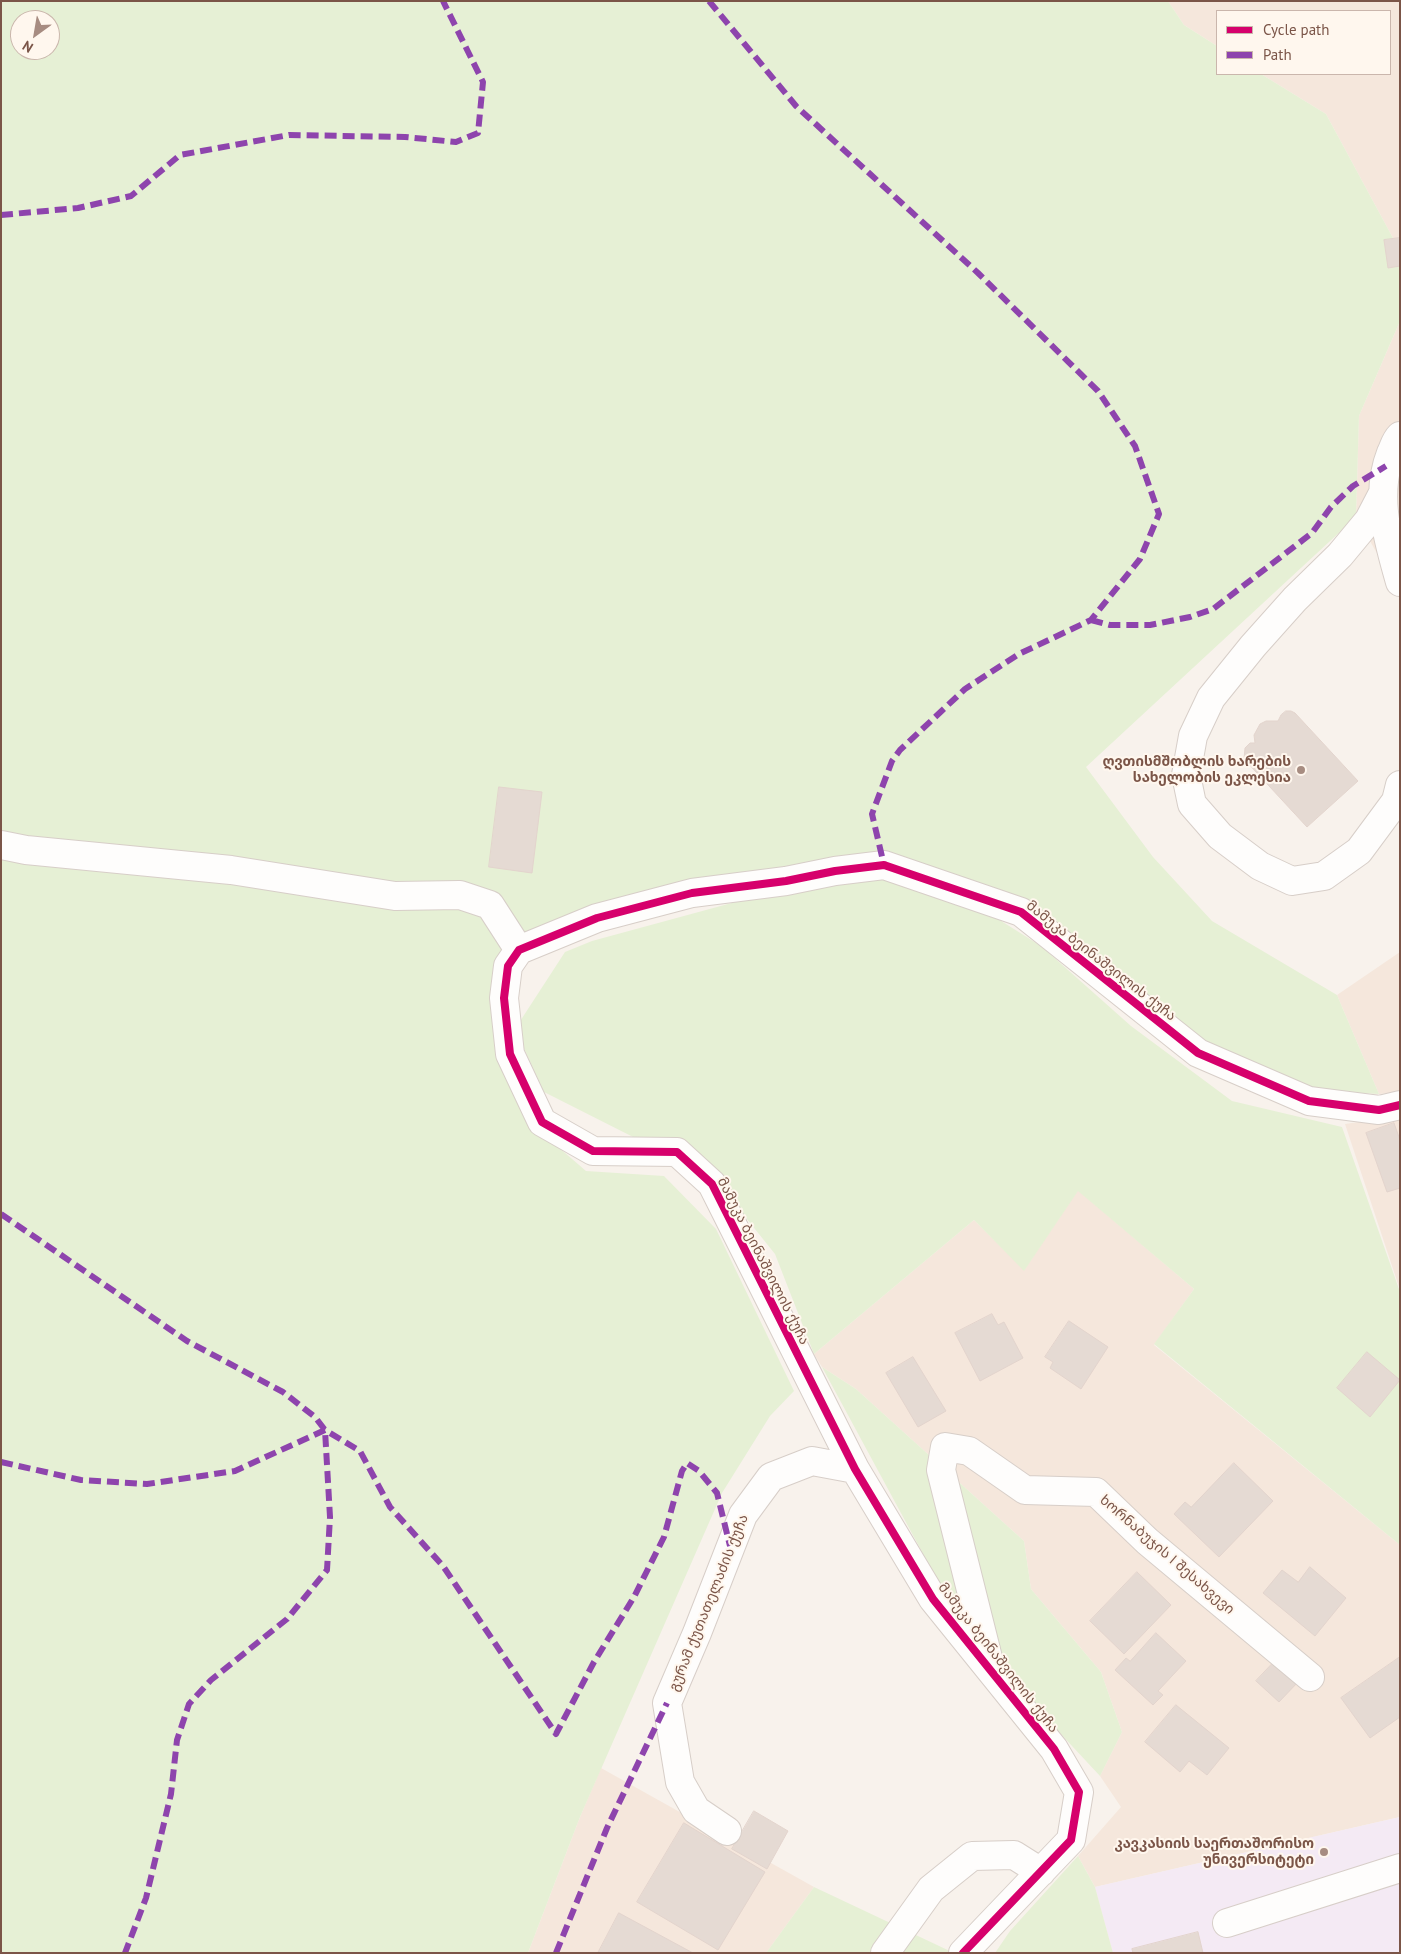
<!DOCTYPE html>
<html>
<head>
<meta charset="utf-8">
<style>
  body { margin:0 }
  #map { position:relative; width:1401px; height:1954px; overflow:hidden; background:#f8f2ec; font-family:"PT Sans",sans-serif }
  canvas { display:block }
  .frame { position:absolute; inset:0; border:2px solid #7b5548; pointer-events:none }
  .legend { position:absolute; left:1216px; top:10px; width:175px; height:65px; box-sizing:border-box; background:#fff7ee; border:1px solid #cab6ac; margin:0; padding:6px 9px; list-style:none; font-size:15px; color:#7b5548 }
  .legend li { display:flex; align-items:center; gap:10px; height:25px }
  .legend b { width:25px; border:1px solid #cab6ac }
  .north { position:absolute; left:10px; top:10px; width:50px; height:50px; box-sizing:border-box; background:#fff7ee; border:1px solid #cab6ac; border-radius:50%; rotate:212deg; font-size:14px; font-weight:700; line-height:20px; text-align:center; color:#7b5548 }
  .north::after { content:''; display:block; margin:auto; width:18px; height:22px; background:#a78c81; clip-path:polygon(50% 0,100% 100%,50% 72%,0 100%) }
</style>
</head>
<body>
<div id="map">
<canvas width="1401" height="1954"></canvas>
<div class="frame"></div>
<ul class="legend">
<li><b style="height:6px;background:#d6006c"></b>Cycle path</li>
<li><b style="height:6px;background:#8e44ad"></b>Path</li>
</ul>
<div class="north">N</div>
</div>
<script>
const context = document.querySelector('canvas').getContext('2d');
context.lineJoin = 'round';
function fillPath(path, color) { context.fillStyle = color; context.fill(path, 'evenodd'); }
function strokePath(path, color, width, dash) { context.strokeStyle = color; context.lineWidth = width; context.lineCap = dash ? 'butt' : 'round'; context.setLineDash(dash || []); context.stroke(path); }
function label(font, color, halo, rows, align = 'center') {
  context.font = font + ' "PT Sans","Noto Sans Georgian",sans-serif'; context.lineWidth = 4; context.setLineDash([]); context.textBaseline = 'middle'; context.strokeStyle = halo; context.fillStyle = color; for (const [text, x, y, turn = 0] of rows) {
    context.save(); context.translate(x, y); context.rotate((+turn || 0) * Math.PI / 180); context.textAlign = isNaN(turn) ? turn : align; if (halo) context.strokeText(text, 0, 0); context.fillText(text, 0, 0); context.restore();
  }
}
fillPath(new Path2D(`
  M1168,1H1400V251L1326,114L1261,74H1390V11H1217V46L1184,25Z
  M1400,321V593L1356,517L1359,416Z
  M1400,952V1092L1379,1094L1337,995Z
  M1400,1116V1290L1345,1124Z
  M1078,1190L1194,1289L1154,1345L1400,1545V1817L1095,1887L1078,1856L1121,1807L1100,1776L1122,1732L1101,1672L1031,1589L1024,1541L856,1389L822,1367L814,1354L974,1220L1024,1270Z
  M601,1768L814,1887L766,1953H528L580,1817Z`), '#f5e7dc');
fillPath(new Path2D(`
  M1400,1817V1953H1113L1095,1887Z`), '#f4eaf4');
fillPath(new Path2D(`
  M1,1H1168L1184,25L1217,46V74H1261L1326,114L1400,251V321L1359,416L1356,517L1086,767L1153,857L1212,921L1337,995L1379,1094L1306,1090L1202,1047L1094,964L877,854L519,950L510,1054L495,1055L528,1121L586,1171L664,1176L716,1229L794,1391L770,1416L722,1493L580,1817L528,1953H1ZM20,20H50V50H20Z
  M886,875L947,895L998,919L1041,946L1131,1026L1232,1101L1342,1127L1400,1292V1545L1154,1344L1194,1289L1078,1191L1024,1271L974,1220L814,1354L775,1254L689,1147L645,1143L544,1092L515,1029L565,952L592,941L739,901Z
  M822,1367L856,1389L1024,1541L1031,1589L1101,1672L1122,1732L1100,1776L1003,1672L935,1576Z
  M1078,1856L1095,1887L1113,1953H995L1010,1931Z
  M814,1887L954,1953H766Z`), '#e6f0d5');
const building = new Path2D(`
  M1400,238V266L1388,268L1384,240Z
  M1286,711H1291L1295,713L1358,781L1307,827L1244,759L1245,748L1250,743H1255L1254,735L1260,724L1266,721H1278L1281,715Z
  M499,787L542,792L532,873L489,867Z
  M1394,1123L1400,1140V1188L1387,1192L1366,1133Z
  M992,1314L998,1325L1004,1322L1023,1358L980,1381L955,1333Z
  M1069,1321L1108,1347L1081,1389L1050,1368L1053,1362L1045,1357Z
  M1367,1352L1400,1380L1370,1417L1337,1388Z
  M913,1357L946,1411L918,1427L886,1373Z
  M1234,1463L1273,1501L1219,1557L1174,1514L1185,1502L1191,1507Z
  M1310,1567L1346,1598L1315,1636L1263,1593L1282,1570L1298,1582Z
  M1137,1572L1171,1605L1124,1654L1090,1621Z
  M1156,1633L1186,1661L1158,1691L1163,1695L1153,1705L1115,1670L1126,1658L1130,1661Z
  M1400,1657V1717L1370,1738L1341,1698Z
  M1275,1661L1298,1682L1279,1702L1256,1681Z
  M1176,1705L1229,1748L1207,1775L1189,1761L1180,1772L1145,1742Z
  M754,1811L788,1831L767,1869L732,1849Z
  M684,1823L765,1872L718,1950L637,1902Z
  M619,1913L693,1953H598Z
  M1198,1932L1203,1953H1133L1132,1949Z`);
fillPath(building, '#e5dad3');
strokePath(building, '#e3d4cd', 1);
const minor = new Path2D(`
  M1400,436C1395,441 1394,447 1391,453C1374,496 1388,539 1400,582
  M1382,495L1369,520L1340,555L1295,599L1253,646L1211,698L1193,736L1186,775L1192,804L1220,836L1260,866L1292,881L1324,876L1359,851L1396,801L1400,785
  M1,845L26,850L231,870L395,896L460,895L490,905L519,950
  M989,1662L941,1470L945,1447L969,1451L1025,1490L1096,1492L1147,1541L1310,1677
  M727,1831L696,1810L680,1782L667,1703L697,1633L743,1515L771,1477L812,1461L855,1469
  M1227,1923L1400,1868
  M885,1953L931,1889L972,1856L1014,1855L1041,1872
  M963,1953L1071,1840L1079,1792L1054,1749L933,1599L855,1469L712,1184L677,1152L593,1151L542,1122L510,1054L504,998L508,966L519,950L597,918L692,893L786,881L835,871L884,865L1021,912L1198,1053L1309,1101L1379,1110L1400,1105`);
strokePath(minor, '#d7cec8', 30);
strokePath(minor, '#fefdfc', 28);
strokePath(new Path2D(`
  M709,1L796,106L978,273L1098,391L1135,446L1159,514L1140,559L1091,620L1019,654L965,689L900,750L892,761L872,814L884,865
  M1,215L78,208L131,196L180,155L289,135L405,137L456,142L478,133L483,82L443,1
  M1091,620L1110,625H1150L1190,617L1213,609L1312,533L1331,507L1353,486L1386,466
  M1,1214L187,1341L283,1392L315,1417L325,1430L330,1517L327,1570L287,1619L211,1680L189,1704L177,1740L171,1794L146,1898L125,1953
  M1,1462L81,1480L147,1484L235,1471L325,1430L360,1451L390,1507L443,1566L556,1734L594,1662L634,1597L664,1537L682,1471L687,1463L699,1471L717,1493L730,1546
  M556,1953L607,1828L667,1703`), '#8e44ad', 6, [12, 6]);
strokePath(new Path2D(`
  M963,1953L1071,1840L1079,1792L1054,1749L933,1599L855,1469L712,1184L677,1152L593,1151L542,1122L510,1054L504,998L508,966L519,950L597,918L692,893L786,881L835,871L884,865L1021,912L1198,1053L1309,1101L1379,1110L1400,1105`), '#d6006c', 8);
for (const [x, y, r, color] of [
  [1301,770,5,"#a78c81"],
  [1324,1852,5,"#a78c81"]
]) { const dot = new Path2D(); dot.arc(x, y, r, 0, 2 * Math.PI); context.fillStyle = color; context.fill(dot); strokePath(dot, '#fff7ee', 2); }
label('bold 14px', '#7b5548', '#fff7ee', [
  ["ღვთისმშობლის ხარების",1291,762],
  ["სახელობის ეკლესია",1291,778],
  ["კავკასიის საერთაშორისო",1314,1844],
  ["უნივერსიტეტი",1314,1860]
], 'right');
label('14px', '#7b5548', '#fff7ee', [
  ["მამუკა ბეინაშვილის ქუჩა",1101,961,38],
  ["მამუკა ბეინაშვილის ქუჩა",763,1261,63],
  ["ხორნაბუჯის I შესახვევი",1167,1555,41],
  ["გურამ ქუთათელაძის ქუჩა",709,1603,-68],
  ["მამუკა ბეინაშვილის ქუჩა",998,1658,52]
]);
</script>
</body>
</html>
